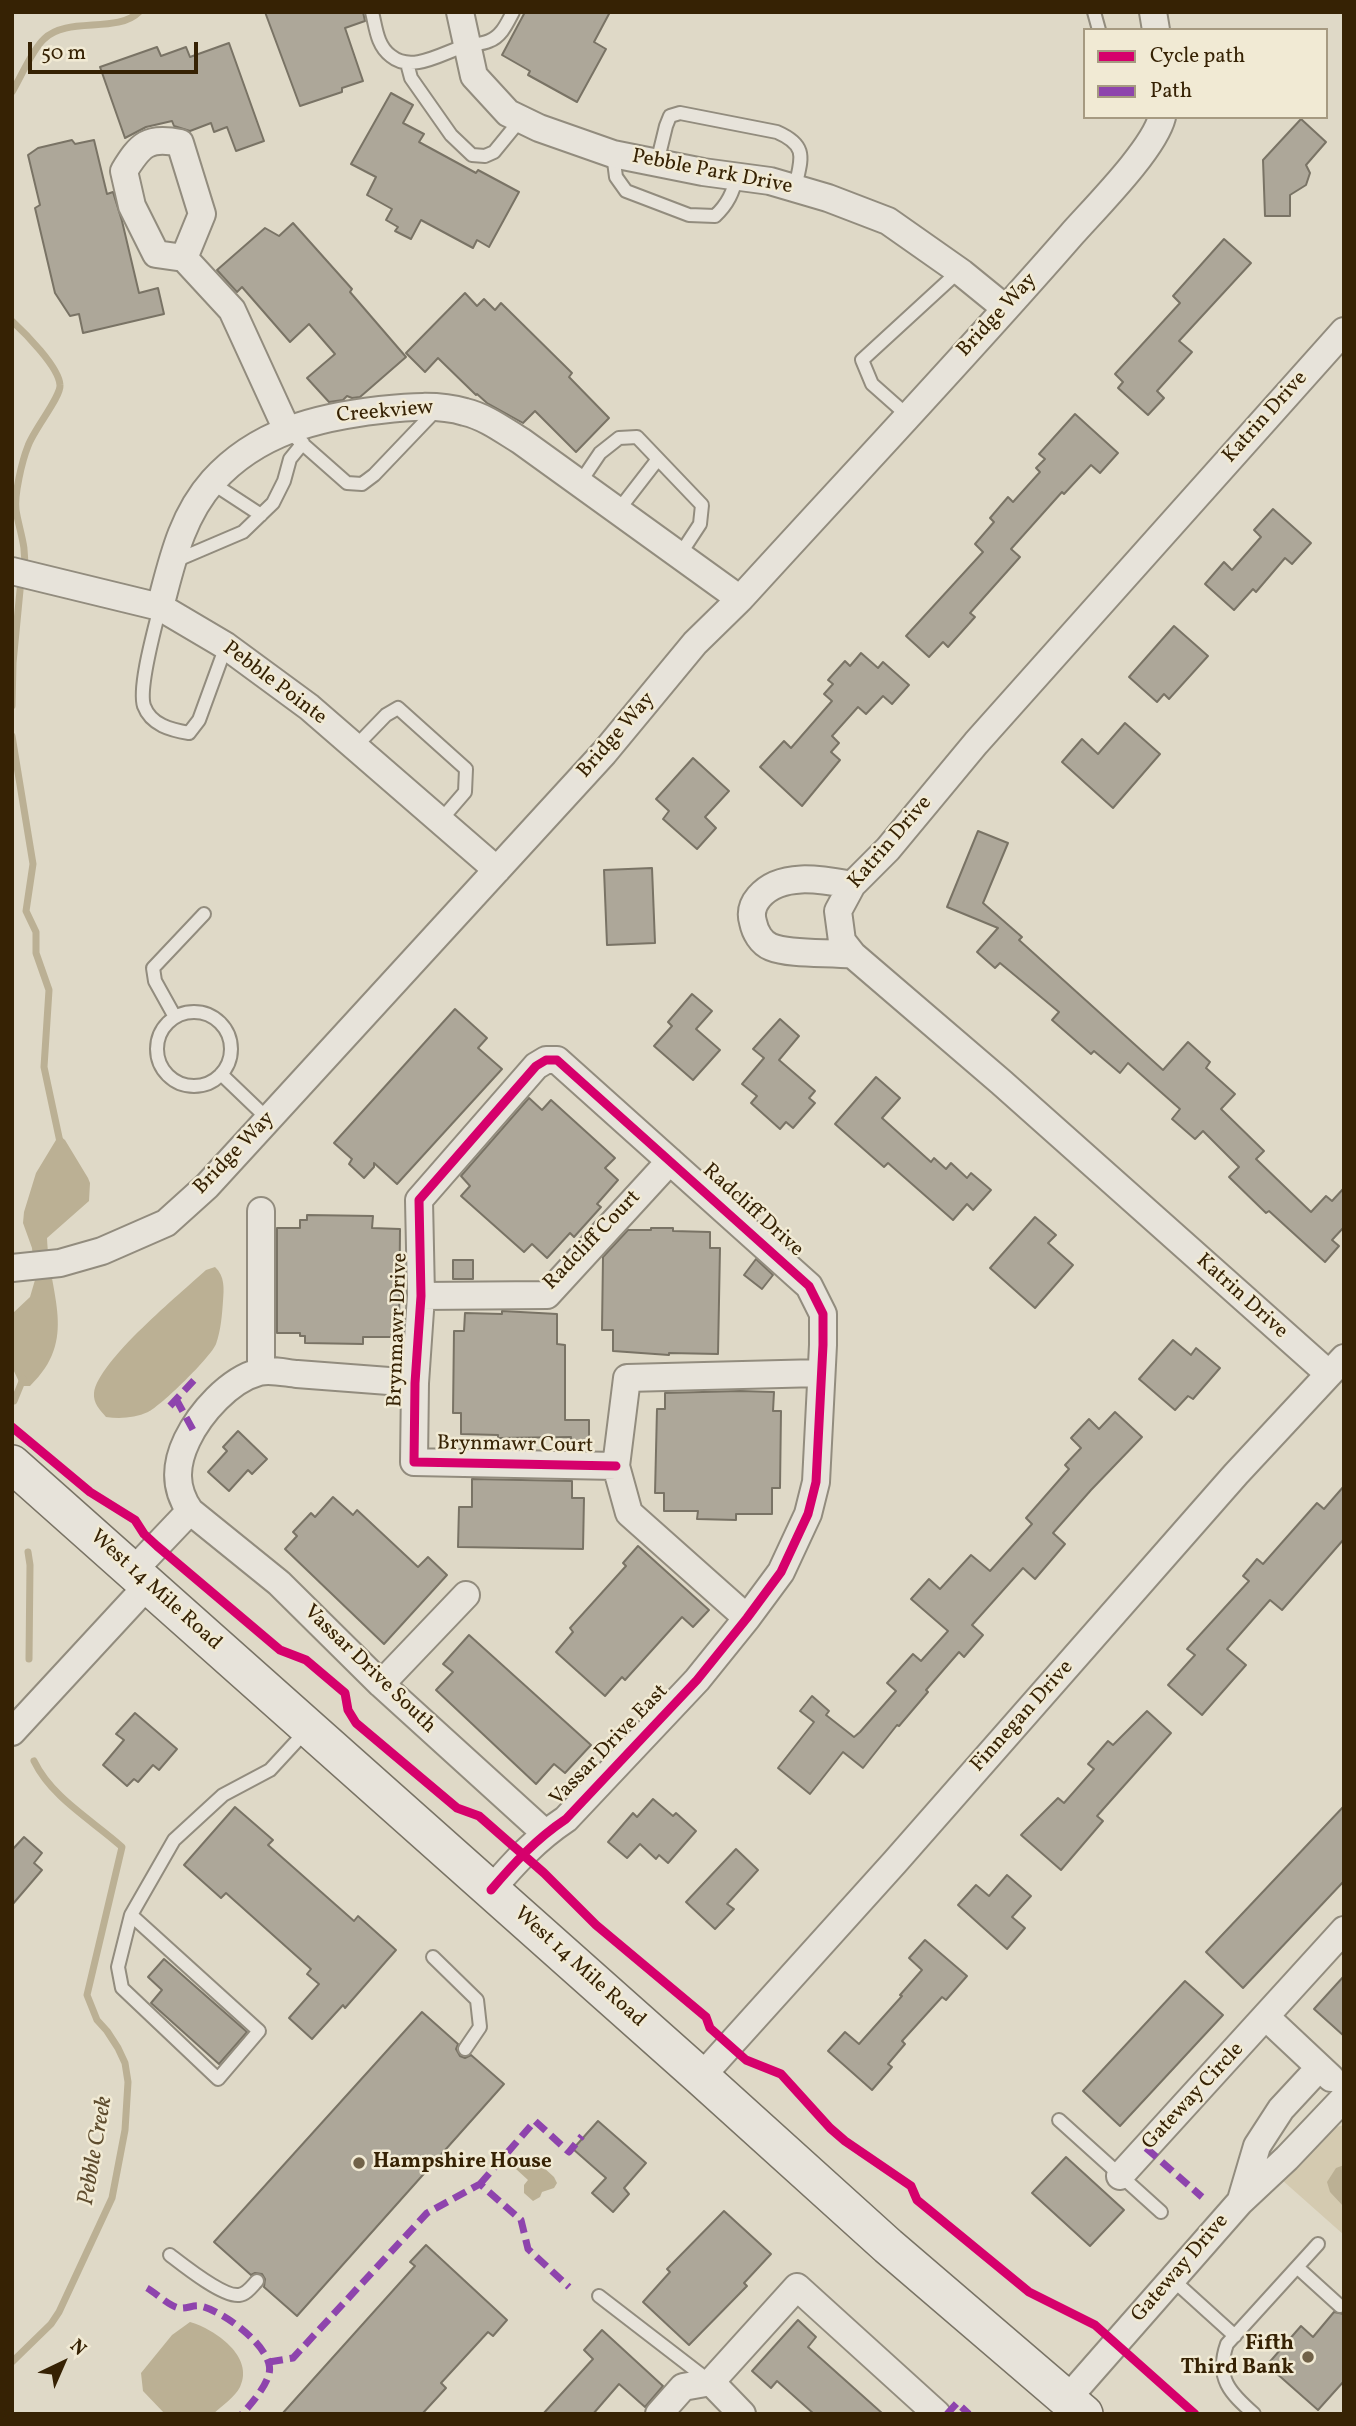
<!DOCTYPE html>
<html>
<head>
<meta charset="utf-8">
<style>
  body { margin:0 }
  #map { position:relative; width:1356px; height:2426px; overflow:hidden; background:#dfd9c7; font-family:Vollkorn,serif }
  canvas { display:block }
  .frame { position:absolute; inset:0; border:14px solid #362204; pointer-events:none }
  .legend { position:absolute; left:1083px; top:28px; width:245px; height:91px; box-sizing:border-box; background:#f1ead4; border:2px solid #a69a81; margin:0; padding:9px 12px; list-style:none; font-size:21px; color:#362204 }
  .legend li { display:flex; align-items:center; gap:14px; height:35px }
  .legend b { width:35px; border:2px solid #a69a81 }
  .north { position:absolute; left:28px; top:2328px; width:70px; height:70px; -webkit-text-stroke:5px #f1ead4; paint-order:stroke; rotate:44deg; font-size:19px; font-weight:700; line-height:28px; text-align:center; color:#362204 }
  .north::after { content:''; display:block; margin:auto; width:24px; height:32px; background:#362204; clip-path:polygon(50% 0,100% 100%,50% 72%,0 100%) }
  .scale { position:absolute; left:28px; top:42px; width:170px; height:32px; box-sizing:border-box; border:4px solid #362204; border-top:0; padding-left:9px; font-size:21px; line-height:24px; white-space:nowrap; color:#362204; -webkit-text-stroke:5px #f1ead4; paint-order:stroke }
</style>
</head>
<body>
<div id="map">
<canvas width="1356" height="2426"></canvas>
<div class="frame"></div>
<ul class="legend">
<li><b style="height:9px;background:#d6006c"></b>Cycle path</li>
<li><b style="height:9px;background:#8e44ad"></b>Path</li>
</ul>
<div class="north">N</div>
<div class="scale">50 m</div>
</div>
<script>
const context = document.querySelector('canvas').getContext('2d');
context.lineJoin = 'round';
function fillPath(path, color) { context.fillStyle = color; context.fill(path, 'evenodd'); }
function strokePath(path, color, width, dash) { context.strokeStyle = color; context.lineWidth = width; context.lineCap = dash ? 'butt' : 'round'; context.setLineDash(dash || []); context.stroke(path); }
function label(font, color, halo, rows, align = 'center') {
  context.font = font + ' Vollkorn,serif'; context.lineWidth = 5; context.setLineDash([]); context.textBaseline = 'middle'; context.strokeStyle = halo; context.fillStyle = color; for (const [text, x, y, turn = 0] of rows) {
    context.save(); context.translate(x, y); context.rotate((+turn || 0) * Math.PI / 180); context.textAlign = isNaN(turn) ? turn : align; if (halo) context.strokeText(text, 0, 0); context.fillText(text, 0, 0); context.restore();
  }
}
fillPath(new Path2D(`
  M1344,2125V2235L1282,2180C1297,2164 1322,2128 1344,2125Z`), '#d4cab0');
fillPath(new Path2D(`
  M59,1135L65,1140L88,1178L90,1183L89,1201L47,1238C49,1295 79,1339 30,1386H21L12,1367V1314L30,1297L35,1280L32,1248L23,1223L24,1212L36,1173Z
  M215,1267C225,1276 224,1289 223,1301C222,1315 221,1330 216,1344C211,1357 161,1406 148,1412C135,1418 120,1419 106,1417C100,1410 93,1403 94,1393C98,1361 181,1293 206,1270Z
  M530,2155L554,2177L557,2183L554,2188L542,2192L540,2197L533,2201L524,2193V2185L528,2180L516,2169Z
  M1344,2165V2207L1330,2192L1327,2182L1336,2168Z
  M190,2322C215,2329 255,2357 240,2387C235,2397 222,2406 213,2414H165L143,2391L141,2373L172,2335Z`), '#bbb094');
strokePath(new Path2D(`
  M12,92C21,77 32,50 44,39C67,16 117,34 139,12
  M12,321C25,333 59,367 60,385C61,397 34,429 28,446C22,461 14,495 16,510C19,530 27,547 24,568
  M12,706L13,663L21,580
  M12,736L33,864L26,911L36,932V953L49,990L44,1067L60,1142
  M14,1401L23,1379
  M28,1552L30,1565L29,1659
  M12,2362L51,2324L59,2312L112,2198L125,2130L128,2082L125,2063L118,2048L107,2031L97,2020L87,1995L122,1847C92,1820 52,1798 34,1761`), '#bbb094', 7);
const building = new Path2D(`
  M265,12H363L365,21L345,28L363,81L342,88V92L300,106Z
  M525,12H610L594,42L606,49L577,102L528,75L530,71L502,55Z
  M229,43L264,141L236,151L227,127L214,132L211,123L190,131L174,126L172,121L146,127L125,138L100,67L157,47L161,56L186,47L190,57Z
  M391,93L413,105L403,123L424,134L419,142L476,173L478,170L519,192L489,247L477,240L473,248L421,220L411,239L395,231L398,227L386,220L392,209L367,195L376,177L351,164Z
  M1301,119L1326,142L1306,165L1310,173L1306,185L1290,195V216H1265L1263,160Z
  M72,140L75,144L94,140L107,194L113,192L122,221L139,293L158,288L164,314L83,333L79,314L70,316L55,293L35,208L40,205L28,155L38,148Z
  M293,223L352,289L350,292L406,357L360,397L352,398L347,396L343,400L329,402L307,378L335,354L309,324L290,342L242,287L237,292L217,270L265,228L279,236Z
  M1224,239L1251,263L1179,341L1192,352L1157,391L1164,398L1148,415L1118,388L1123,382L1115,374L1180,303L1173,296Z
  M465,293L477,306L484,299L495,310L501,303L572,373L569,377L609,418L576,452L535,411L523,423L487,403L477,394L476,395L438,358L425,372L406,353Z
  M1075,414L1118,453L1100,473L1091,465L1064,494L1062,492L1011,549L1020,557L970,613L975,617L948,647L943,642L929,657L906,636L983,552L975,544L994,522L990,518L1008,497L1013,502L1040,472L1036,468L1045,459L1039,454Z
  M1273,509L1311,543L1292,564L1285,558L1256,592L1253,589L1234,610L1205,584L1224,562L1232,570L1261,537L1254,530Z
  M1174,626L1208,656L1169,699L1164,694L1157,702L1129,677Z
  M861,653L878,668L883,662L909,685L892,704L883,696L866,714L858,707L832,736L839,743L831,752L840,760L802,806L760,767L784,741L791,748L832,701L824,694L833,684L828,680L845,661L850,666Z
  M1125,723L1160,754L1113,808L1062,762L1082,739L1098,754Z
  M693,758L729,791L705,817L716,828L697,849L663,819L669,811L656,799Z
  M978,831L1008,843L983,903L1022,937L1019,940L1163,1070L1188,1042L1210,1062L1206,1068L1235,1094L1221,1109L1264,1151L1256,1159L1311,1212L1326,1196L1332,1201L1344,1188V1227L1332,1240L1339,1246L1325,1262L1269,1211L1266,1213L1229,1177L1239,1167L1203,1131L1195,1139L1172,1119L1180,1109L1128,1063L1120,1073L1094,1051L1091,1054L1052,1020L1059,1012L1000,963L995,968L977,952L998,928L947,907Z
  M652,868L655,943L607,945L604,870Z
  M692,994L712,1011L696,1029L720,1050L693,1080L654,1046L672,1026L668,1022Z
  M455,1009L487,1038L478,1048L502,1069L397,1184L374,1163V1167L364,1178L349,1164L352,1159L334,1143Z
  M780,1019L799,1036L779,1060L815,1091L809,1098L815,1103L793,1128L786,1122L780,1129L751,1103L757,1096L742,1084L764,1058L753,1049Z
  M876,1077L900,1098L882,1118L931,1162L934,1158L946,1169L951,1163L967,1178L971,1173L991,1190L973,1210L967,1204L953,1220L888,1163L884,1167L835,1124Z
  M529,1098L542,1110L551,1100L615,1158L605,1168L618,1180L597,1204L601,1207L574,1237L570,1233L547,1258L532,1244L524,1252L461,1196L470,1186L461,1176Z
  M307,1215L373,1216L372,1228L400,1229L399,1337H363V1344L305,1343V1336H300V1333H277V1228H300V1220H307Z
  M1035,1217L1056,1235L1048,1243L1073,1265L1035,1308L990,1268Z
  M651,1228H673V1231L710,1232V1248H720L718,1354L669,1353V1355L613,1351V1330H602L603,1257L628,1230H651Z
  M756,1259L773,1275L762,1289L744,1275Z
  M453,1260H473V1279H453Z
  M502,1311L557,1314V1344L565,1345V1420H589V1440H571V1437L498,1438V1435L461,1434V1413H453L454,1331H464L465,1313L502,1314Z
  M1173,1340L1191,1355L1196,1348L1220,1368L1193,1399L1188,1396L1175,1410L1139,1379Z
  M740,1391L774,1392L773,1411H781L780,1488H772V1514H736V1520L697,1519L698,1511H664V1493H655L657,1409H665V1393Z
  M1115,1412L1142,1437L1091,1490L1053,1533L1065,1544L1035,1579L1023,1568L972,1625L983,1635L964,1657L959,1652L926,1690L928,1692L899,1726L897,1725L863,1768L843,1752L810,1794L778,1768L814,1722L800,1711L812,1696L829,1711L826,1715L854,1737L860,1732L896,1691L887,1683L913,1654L921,1661L948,1631L911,1599L929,1579L940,1589L971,1555L990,1571L1032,1524L1026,1518L1069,1469L1065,1465L1081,1448L1071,1438L1089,1419L1099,1429Z
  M238,1431L267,1459L252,1474L248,1470L229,1491L208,1472L227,1451L223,1447Z
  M472,1479L572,1481V1498H584L583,1549L458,1547L459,1507H472Z
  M1344,1486V1539L1282,1610L1270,1600L1227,1649L1246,1665L1202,1715L1168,1685L1195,1655L1187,1649L1249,1581L1243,1576L1257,1559L1263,1564L1317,1503L1324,1509Z
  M333,1497L353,1515L357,1510L418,1567L428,1557L447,1575L384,1644L285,1549L297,1536L293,1532L311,1513L315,1517Z
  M638,1546L709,1610L693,1627L682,1617L625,1680L622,1677L605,1696L556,1652L573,1632L570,1628L626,1566L623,1563Z
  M469,1635L591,1745L565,1773L554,1764L536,1784L436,1690L453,1672L443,1664Z
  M1147,1711L1171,1733L1097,1816L1103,1821L1061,1870L1021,1835L1058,1798L1064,1803L1094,1769L1088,1764L1108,1741L1113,1745Z
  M135,1713L177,1749L159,1770L153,1765L138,1782L134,1779L127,1786L103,1765L124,1740L116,1734Z
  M653,1799L673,1816L676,1813L696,1831L668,1863L659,1855L656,1859L640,1844L627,1858L608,1842L633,1813L637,1817Z
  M1344,1806V1881L1243,1988L1206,1952Z
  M235,1807L273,1840L268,1845L354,1921L358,1916L396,1950L345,2008L343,2005L312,2039L289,2018L319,1984L307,1974L311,1969L226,1893L221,1898L184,1865Z
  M24,1837L42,1853L34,1863L42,1870L12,1905V1850Z
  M736,1849L758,1870L727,1904L734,1909L715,1929L686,1902Z
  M1007,1875L1031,1896L1012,1917L1025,1928L1007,1949L958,1905L976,1885L989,1896Z
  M925,1940L967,1976L946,2000L942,1997L902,2041L905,2044L888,2064L892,2067L872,2090L828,2051L845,2032L859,2044L902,1996L900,1995L922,1970L909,1958Z
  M164,1959L247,2032L219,2064L151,2003L162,1990L148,1977Z
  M1344,1976V2036L1314,2009Z
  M1185,1981L1223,2015L1120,2126L1083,2091Z
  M422,2012L458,2044L456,2049L460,2056L465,2058L471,2055L504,2084L297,2316L264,2287L265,2279L262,2274L255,2273L251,2275L214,2242Z
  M598,2121L646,2163L624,2188L629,2194L613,2212L592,2193L606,2178L573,2149Z
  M1066,2157L1124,2210L1090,2246L1032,2193Z
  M724,2211L771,2254L744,2283L747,2286L689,2345L643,2302L670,2272L667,2269Z
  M426,2245L507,2320L493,2336L488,2332L441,2383L446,2388L422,2414H282L415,2266L410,2262Z
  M1334,2312L1344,2314V2381L1318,2410L1267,2365L1301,2326L1313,2337Z
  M798,2320L816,2337L808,2347L883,2414H814L777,2381L771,2388L752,2371Z
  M602,2330L663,2386L645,2407L619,2384L593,2414H543L593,2359L584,2350Z`);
fillPath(building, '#ada799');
strokePath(building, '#797365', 2);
const lane = new Path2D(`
  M372,12C376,28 377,46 391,56C413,74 445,51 468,45C475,44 483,44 489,41C502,36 507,23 513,12
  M1094,12L1099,30
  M407,63L411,78L451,135L472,155L485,156L494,152L521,119
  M613,154L616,177L626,191L689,215L715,216C728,204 733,192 737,176
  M657,163L666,126L670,116L680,113L777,132C809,146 801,159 795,188
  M907,415L872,384L862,360L959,271
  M288,431L347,483L362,484L374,475L438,408
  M212,483L261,515
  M579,484L600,453L619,438L637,437L702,505L700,524L679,556
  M617,512L658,459
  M175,561L243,532L273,503L284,481L290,459L303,443
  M160,607C155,628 138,687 144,706C151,725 171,730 189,733L199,720L226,646
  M355,747L386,715L398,708L466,769L465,792L440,821
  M157 1049a37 37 0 1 1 74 0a37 37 0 1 1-74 0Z
  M175,1017L155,981L153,968L204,914
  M221,1074L269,1120
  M131,1915L118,1967L122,1988L218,2079L259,2031L131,1915L174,1840L223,1795L270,1770L306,1731
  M433,1957L477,2000L480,2027L465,2049
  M1059,2120L1161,2212
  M170,2255C183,2265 223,2297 239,2295C247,2294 252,2286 257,2281
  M1297,2267L1340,2306
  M1172,2279L1235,2336
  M599,2296L708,2380
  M1254,2414C1230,2393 1215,2378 1227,2344L1318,2244`);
const street = new Path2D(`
  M460,12L474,76L508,113L539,128L613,154L703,172L770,181L828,198L888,221L962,273L1005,308
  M1153,12L1156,30
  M184,258L156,254L132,206L124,171C140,145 148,136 180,143L202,214L184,258L232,310L287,430
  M12,571L160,607L226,646L309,707L497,870
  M160,607C172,562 181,517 213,481C257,432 318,417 380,410C408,407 438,404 465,412C486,417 503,430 521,441L740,599
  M852,885C824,880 781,871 759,897C753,904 750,912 753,922C755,932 761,943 771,947C791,955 830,952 853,955
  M12,1268L60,1263L102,1251L166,1223L207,1186L604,753L695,643L740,599C851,477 964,358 1072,234C1096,207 1154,149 1162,117
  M421,1296L547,1295L670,1161
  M261,1371V1211
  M1329,1374L1001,1082L853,955L842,941L838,911L852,885L888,849L976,743L1344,331
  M190,1511L279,1583L381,1684L545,1833
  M133,1571L190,1511C174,1488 175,1465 187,1440C200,1413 229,1380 259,1372C270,1369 286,1373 297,1374C336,1377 375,1380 415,1383
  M747,1618L629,1513L616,1466L627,1378L820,1373
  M381,1684L466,1595
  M12,1732L148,1585
  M491,1890C514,1863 536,1839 566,1819L697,1680L747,1618L781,1572L808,1514L816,1482L823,1345V1314L809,1286L557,1060H546L536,1066L419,1200L421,1296L415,1383L414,1462L616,1466
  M1266,2017L1331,2078
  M701,2077L895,1862L1236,1474L1344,1358
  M1120,2176L1344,1930
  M1241,2200L1257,2146L1281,2109L1319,2068
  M711,2382L797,2287L937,2414
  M711,2382L742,2414
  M1067,2399L1240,2202L1287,2158L1344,2098
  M659,2414L683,2387L711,2382`);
const secondary = new Path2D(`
  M12,1464L701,2077L888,2246L1084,2414`);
strokePath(lane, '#928c7e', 16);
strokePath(street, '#928c7e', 30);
strokePath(secondary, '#797365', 40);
strokePath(lane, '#e7e3da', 12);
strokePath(street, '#e7e3da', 26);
strokePath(secondary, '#e7e3da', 37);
strokePath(new Path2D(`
  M176,1399L193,1430
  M170,1406L196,1378
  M1146,2148L1202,2197
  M480,2184L535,2121L569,2152L582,2136
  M147,2288C156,2293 169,2306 179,2308C186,2309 193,2305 200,2306C222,2310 276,2349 269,2374C265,2388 252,2403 242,2414
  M269,2362L293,2358L427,2213L480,2184L521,2220L528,2249L569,2287
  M947,2414L957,2403L969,2414`), '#8e44ad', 7, [14, 7]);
strokePath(new Path2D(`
  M12,1427L90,1492L135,1520L144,1534L157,1546L280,1650L306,1660L345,1693L348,1710L356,1723L457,1808L479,1816L544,1873L596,1925L706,2017L710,2028L746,2060L781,2074L830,2128L845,2141L911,2186L917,2200L1029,2292L1095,2325L1195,2414
  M491,1890C514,1863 536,1839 566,1819L697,1680L747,1618L781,1572L808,1514L816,1482L823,1345V1314L809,1286L557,1060H546L536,1066L419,1200L421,1296L415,1383L414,1462L616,1466`), '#d6006c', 9);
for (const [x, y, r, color] of [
  [359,2163,7,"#716248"],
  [1308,2357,7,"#716248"]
]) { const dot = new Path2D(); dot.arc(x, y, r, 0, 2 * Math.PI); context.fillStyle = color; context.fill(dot); strokePath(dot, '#f1ead4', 2.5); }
label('21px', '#362204', '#f1ead4', [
  ["Pebble Park Drive",712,173,11],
  ["Bridge Way",998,316,-47],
  ["Creekview",385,413,-5],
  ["Katrin Drive",1266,418,-48],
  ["Pebble Pointe",274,684,37],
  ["Bridge Way",617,736,-49],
  ["Katrin Drive",891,843,-49],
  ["Bridge Way",235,1154,-46],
  ["Radcliff Drive",752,1211,42],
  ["Radcliff Court",593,1241,-46],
  ["Katrin Drive",1241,1297,42],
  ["Brynmawr Drive",399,1330,-88],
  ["Brynmawr Court",515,1446,1],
  ["West 14 Mile Road",155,1591,42],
  ["Vassar Drive South",369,1670,44],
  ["Finnegan Drive",1023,1717,-48],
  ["Vassar Drive East",610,1746,-46],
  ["West 14 Mile Road",579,1968,42],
  ["Gateway Circle",1194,2097,-47],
  ["Gateway Drive",1181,2269,-49]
]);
label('bold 21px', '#362204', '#f1ead4', [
  ["Hampshire House",373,2163],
  ["Fifth",1294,2345,"right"],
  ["Third Bank",1294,2369,"right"]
], 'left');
label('italic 23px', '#5f4d2f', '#f1ead4', [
  ["Pebble Creek",97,2151,-80]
]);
</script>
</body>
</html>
